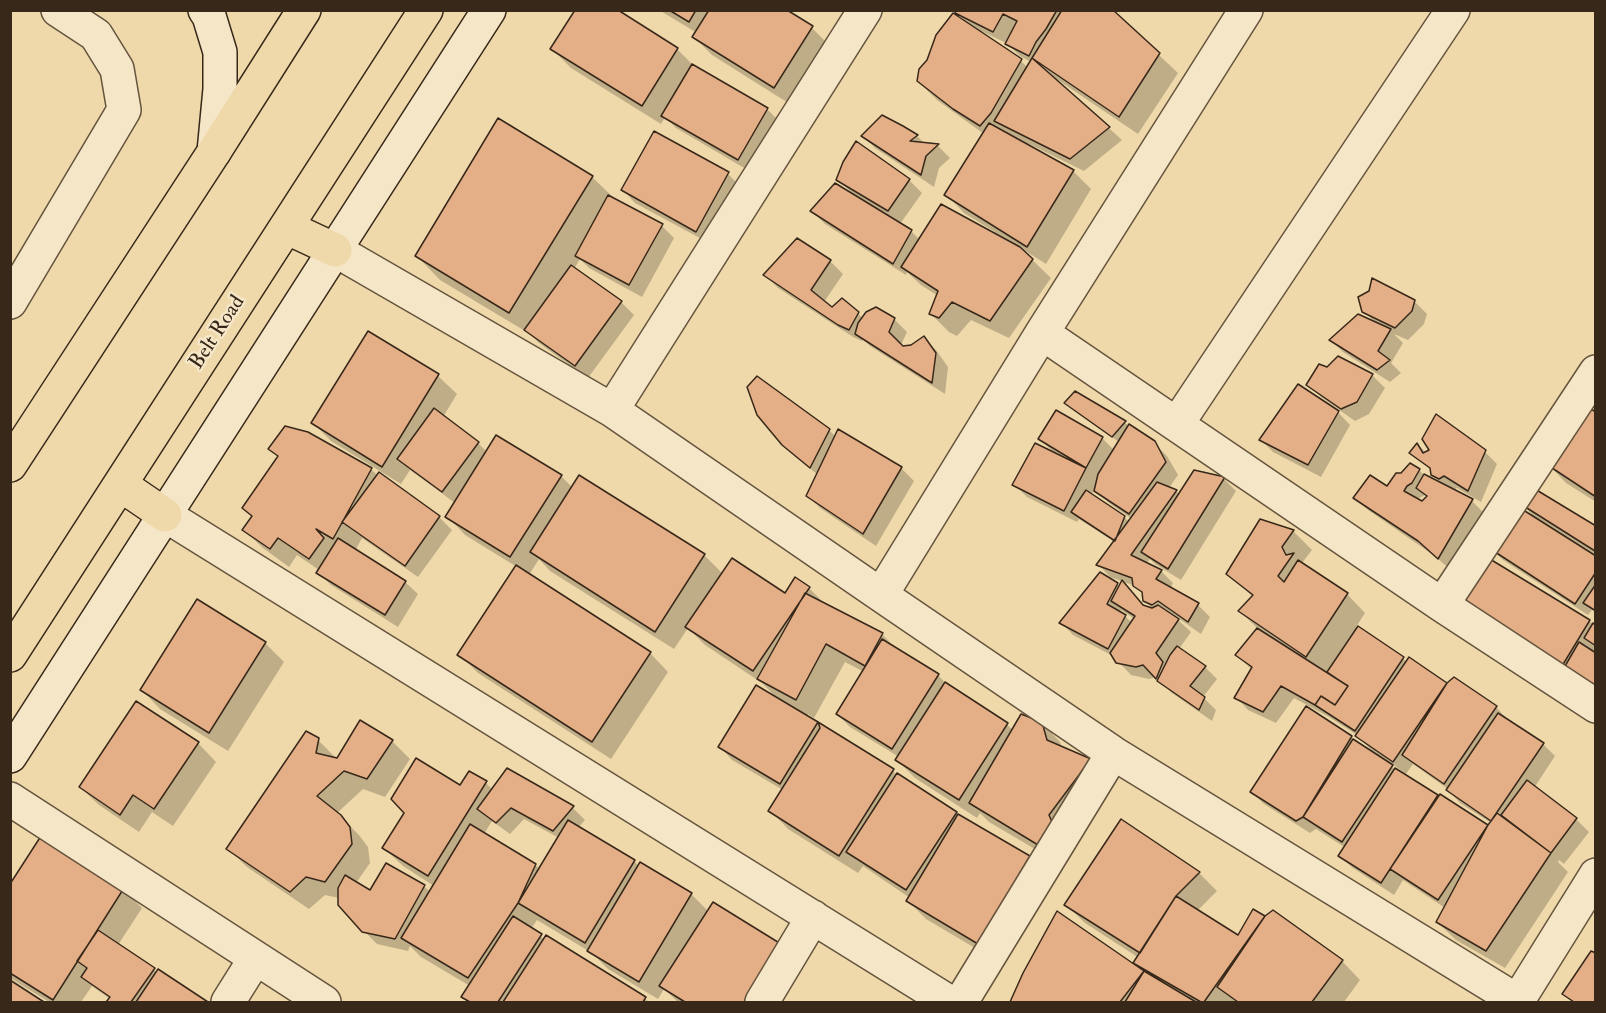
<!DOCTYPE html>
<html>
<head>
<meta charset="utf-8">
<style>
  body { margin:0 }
  #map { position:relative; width:1606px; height:1013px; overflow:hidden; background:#efd9aa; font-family:"IM FELL Double Pica",serif }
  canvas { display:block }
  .frame { position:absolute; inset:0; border:12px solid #37281a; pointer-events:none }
</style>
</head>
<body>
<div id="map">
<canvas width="1606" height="1013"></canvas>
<div class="frame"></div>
</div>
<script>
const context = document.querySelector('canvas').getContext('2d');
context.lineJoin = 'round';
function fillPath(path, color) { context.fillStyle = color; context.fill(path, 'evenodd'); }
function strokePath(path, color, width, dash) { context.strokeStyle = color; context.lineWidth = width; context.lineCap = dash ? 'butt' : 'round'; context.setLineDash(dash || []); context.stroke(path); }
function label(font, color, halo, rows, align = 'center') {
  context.font = font + ' "IM FELL Double Pica",serif'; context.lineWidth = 5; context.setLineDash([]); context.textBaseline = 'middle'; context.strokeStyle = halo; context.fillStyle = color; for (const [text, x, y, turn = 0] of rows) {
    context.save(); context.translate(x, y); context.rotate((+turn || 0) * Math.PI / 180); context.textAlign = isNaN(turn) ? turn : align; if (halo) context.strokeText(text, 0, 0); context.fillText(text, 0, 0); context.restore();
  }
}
fillPath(new Path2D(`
  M659,10H785L812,28L830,46L793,106L712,55L694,37L697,33Z
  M958,10H1111L1178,73L1138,134L1058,80L1057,81L1122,140L1084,171L1029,144L1028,146L1073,171L1091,189L1046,264L1024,250L1023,251L1051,278L1009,338L971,320L957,336L949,332L931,314L938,296L921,285L907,272L906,275L825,224L812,211L853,194L838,179L909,180L922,193L900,224L911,231L920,240L994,234L995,232L964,213L946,194L984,134L937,100L918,81L965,21L957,13ZM981,31L1006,43L1020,56L1031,62L1028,68L1021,61L980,33Z
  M552,49H677L696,68L767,109L780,122L751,172L676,128L665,117L661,124L571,68Z
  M902,127L917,136L925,144L938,146L950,158L939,168L934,187L875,148L863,136Z
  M728,174L740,186L709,243L635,203L623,190Z
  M592,177L616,200L662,226L674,238L642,297L589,268L580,259L574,269L621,302L634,315L588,378L539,343L530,334L440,280L417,256Z
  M830,261L843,274L824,302L832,308L858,313L863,319H894L907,332L901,345L903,347H911L923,338L936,350L948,367L945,394L870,346L863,339L862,341L853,337L778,288L765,275Z
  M1414,301L1427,314L1424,324L1408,340L1394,334L1403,343L1391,363L1401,373L1390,382L1343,352L1331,340L1376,323L1364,312Z
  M368,333L438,376L457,394L443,417L478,443L487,452L561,476L573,488L704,555L723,574L785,595L809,588L826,605L882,634L898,651L938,675L950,688L1007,725L1013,730L1042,723L1060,742L1062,748L1090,761L1066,834L1074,852L1062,865L989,822L980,813L977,818L915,778L897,760L899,757L850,727L837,714L864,672L845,662L814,718L808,714L807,717L893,771L899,777L959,816L1029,857L1047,876L997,961L926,919L908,901L910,898L863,866L858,873L788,829L770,810L783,790L732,760L720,747L778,699L762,683L705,645L688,628L674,649L550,571L539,559L529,575L650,653L668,672L611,759L478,673L459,654L517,567L465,535L447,516L455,503L410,470L401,484L331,441L313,423Z
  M1339,358L1372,375L1385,388L1369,414L1355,421L1321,397L1308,385L1328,369Z
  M1075,393L1125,423L1154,443L1167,456L1178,475L1169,488L1176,491L1180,495L1195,472L1224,479L1236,491L1181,580L1155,564L1150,559L1146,564L1161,571L1173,583L1170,589L1198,605L1210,617L1201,634L1178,618L1177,619L1191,632L1179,649L1205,667L1217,679L1203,697L1216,710L1212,721L1172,693L1156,677L1149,679L1131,675L1113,656L1073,635L1061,622L1117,584L1120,588L1123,582L1146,607L1155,611L1144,600V595L1135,586L1110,577L1098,564L1115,542L1079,519L1077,522L1027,497L1014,484L1055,454L1040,439L1102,438L1114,450L1119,442L1072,409L1066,403ZM1095,489L1109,503L1132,519L1129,522L1124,517L1091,495ZM1121,610L1135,619L1132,623L1120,611Z
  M1335,409L1350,425L1321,477L1273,452L1261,440Z
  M1596,414V502L1566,483L1548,464Z
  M829,430L836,437L839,431L901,468L914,481L876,546L820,508L808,496L818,475L797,458L783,444Z
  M1418,445L1426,453L1485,452L1497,464L1481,502L1457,488L1452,491L1472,501L1484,513L1451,570L1432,554L1368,510L1355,498L1388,488L1419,470L1425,476L1443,485L1432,474V471L1411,453ZM1425,495L1427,498L1422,503L1418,501L1419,498Z
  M270,449L367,467L368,466L378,476L379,474L439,517L452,530L418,577L362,538L355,551L405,582L418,594L398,627L331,585L318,572L319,570L297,555L289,567L263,548L244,530L253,517L244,508L278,457Z
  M1521,503L1596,527V555L1585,548L1583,550L1596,558V613L1592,610L1588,615L1503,560L1490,548L1535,518Z
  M1260,520L1294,532L1312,550L1302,563L1347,594L1365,613L1356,627L1407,662L1409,659L1447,685L1496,707L1508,720L1543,744L1555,756L1534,788L1576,819L1589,832L1564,864L1559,860L1558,862L1568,872L1505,968L1456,940L1437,922L1445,908L1403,880L1394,895L1353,868L1340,856L1346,848L1316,829L1310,833L1264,804L1252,792L1351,737L1357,743L1373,752L1357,735L1329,717L1294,698L1276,723L1248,710L1236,697L1252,670L1237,655L1258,629L1240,611L1253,597L1228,574ZM1391,763L1406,774L1413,764L1448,789V790L1460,803L1491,823L1489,827L1441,796L1439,798L1396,771L1390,765Z
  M198,601L265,643L284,662L228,751L160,709L142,690Z
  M1589,621L1596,626V698L1475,625Z
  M318,740L338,760L392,741L410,759L385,797L363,789L337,813L359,835L368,847L370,863L356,883L371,892L424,886L430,892L434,886L403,866L384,848L460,787L469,773L486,783L493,790L508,770L573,808L585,820L578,828L634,861L640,867L641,864L691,894L708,911L774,1002H678L664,989L658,999L608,969L592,953L537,920L531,929L545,940L547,937L645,999L649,1002H469L463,996L470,986L421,957L410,946L408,951L377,944L364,931L339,898L325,895L309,909L247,867L228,849ZM524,819L559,838L540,869L535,865L484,834L492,821L510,834Z
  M198,743L216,762L173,826L152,812L139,832L99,805L80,787Z
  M1121,821L1199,873L1217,891L1197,911L1238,937L1254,911L1342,961L1360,980L1344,1002H1011L1024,974L1133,965L1139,958L1085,923L1066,905Z
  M10,887L123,889L142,908L118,945L158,973L159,972L205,1002H108L110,999L92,986L81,1002H49L10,978Z`), '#0003');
const building = new Path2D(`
  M575,10H618L678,48L642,106L550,49Z
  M669,10H696L689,22Z
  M709,10H787L813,26L774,88L692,37Z
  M956,10H1057L1046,29L1036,42L1029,56L1005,44L1017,21L1003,14L993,32L955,13Z
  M1062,10H1113L1160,53L1119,117L1032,58Z
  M953,13L1022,59L991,113L980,126L953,109L917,81L919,69L927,60L936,35Z
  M1032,58L1110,127L1070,159L994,121Z
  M692,64L768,108L738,160L661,116Z
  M882,115L903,126L918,135L910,141L939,144L926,156L921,175L861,136Z
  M498,118L593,176L509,313L415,256Z
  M989,123L1074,170L1027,247L944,195Z
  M654,131L729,172L696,232L621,190Z
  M856,141L910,179L888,211L836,180L843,162Z
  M835,183L912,230L893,264L810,211Z
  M608,195L663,224L629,285L575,256Z
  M941,204L1020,247L1033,259L990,321L952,302L939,318L929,314L938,291L901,267Z
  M797,238L831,260L811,290L832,307L842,298L859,312L849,330L838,325L763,275Z
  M571,265L622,301L575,366L524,330Z
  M1372,278L1415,300L1412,311L1395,328L1362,312L1358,297L1369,291Z
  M876,307L895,318L889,332L903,346L911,345L924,336L936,353L932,383L855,334L858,323L866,312Z
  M1358,314L1391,329L1378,351L1390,360L1377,370L1329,340Z
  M368,331L439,374L382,467L311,423Z
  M1338,356L1373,374L1357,402L1341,409L1306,385L1319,364L1327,367Z
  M757,376L830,429L810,468L782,445L757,415L747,387Z
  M1298,384L1339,411L1308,465L1259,440Z
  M1075,391L1126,421L1112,437L1064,403Z
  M1584,405L1596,412V497L1546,464Z
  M434,408L479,442L442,492L397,459Z
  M1056,410L1103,437L1086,468L1038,439Z
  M1436,414L1486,450L1468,491L1444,476L1439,479L1431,475L1430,468L1409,453L1417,443L1423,453L1429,450L1422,439Z
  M1129,424L1155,441L1166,462L1129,514L1094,491L1098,474Z
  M285,426L308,432L372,468L333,539L316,529L324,538L309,559L278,538L270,549L242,530L252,516L242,508L278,456L268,449Z
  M838,429L902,467L863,534L806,496Z
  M496,435L562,475L510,557L445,517Z
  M1035,443L1086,468L1064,511L1012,485Z
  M1410,463L1420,469L1412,483L1407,486L1404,491L1422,501L1427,496L1416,488L1424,474L1473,499L1438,559L1418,541L1353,498L1370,475L1387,486L1396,473H1401Z
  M1194,470L1225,477L1168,569L1141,552Z
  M379,472L440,516L405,566L342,522Z
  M579,475L705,554L655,632L530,552Z
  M1157,482L1177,490L1131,555L1162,570L1156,579L1199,603L1188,622L1158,601L1152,605L1143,601L1142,592L1133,586L1132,578L1096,565Z
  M1530,486L1596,526L1595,551L1519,503Z
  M1086,490L1125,516L1115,541L1071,512Z
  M1517,506L1596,556V572L1575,604L1489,548Z
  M1260,519L1294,530L1282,547L1286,555L1294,553L1278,576L1284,582L1298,560L1348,593L1306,657L1238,611L1253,595L1226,574Z
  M338,538L406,581L385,615L316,573Z
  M1485,556L1590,620L1559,671L1455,607Z
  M732,558L785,593L795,577L810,587L753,671L685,627Z
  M516,565L651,652L592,742L457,655Z
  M1100,572L1118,583L1107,604L1126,615L1108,649L1059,623Z
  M1122,580L1143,605L1152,608L1158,605L1179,619L1156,653L1163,662L1156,679L1143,665L1136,667L1116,663L1110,653L1135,616L1111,601Z
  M1596,584V611L1583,603Z
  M805,593L883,633L865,666L826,644L796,700L757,679Z
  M197,599L266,642L209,733L140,690Z
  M1593,623L1596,625V646L1584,638Z
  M1358,626L1404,657L1355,731L1315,705L1321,696L1335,705L1348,686L1327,672Z
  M1257,628L1348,686L1335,705L1321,696L1315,705L1281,686L1263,712L1234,698L1252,667L1235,655Z
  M882,639L939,674L892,749L836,714Z
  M1579,642L1596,653V695L1561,673Z
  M1177,646L1206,666L1190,686L1205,697L1199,710L1157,681L1170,655Z
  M1409,657L1447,683L1393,762L1355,736Z
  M1454,677L1497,706L1444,784L1402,755L1447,683Z
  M945,682L1008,723L959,800L895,760Z
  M756,685L818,722L780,784L718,747Z
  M136,701L199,742L154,809L133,795L120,815L79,787Z
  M1306,706L1352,736L1303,817L1296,821L1250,792Z
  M1498,713L1544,743L1491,821L1446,790Z
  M1021,714L1042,722L1047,740L1091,759L1049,815L1057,833L1043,848L969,803Z
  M360,720L393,740L367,779L344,771L317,796L341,815L350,827L352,844L325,882L306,877L290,892L226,849L306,731L319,738L316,753L337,758Z
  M818,722L894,769L839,856L768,811L820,728Z
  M1353,739L1393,765L1342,842L1303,817Z
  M416,758L460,785L469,771L487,781L428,876L382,848L404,813L391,799Z
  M507,768L574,806L553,831L511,808L496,823L477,809Z
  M1395,768L1438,795L1381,883L1338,856Z
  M897,773L957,812L906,890L846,852Z
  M1527,780L1577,818L1551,853L1501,815Z
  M1440,794L1488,825L1438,900L1390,869Z
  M1497,813L1551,853L1486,951L1436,922L1488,825Z
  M958,814L1030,856L978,944L906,901Z
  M1121,819L1200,872L1176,896L1140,953L1064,905Z
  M568,820L635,860L585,943L518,903Z
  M470,824L536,864L518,903L468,978L401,938Z
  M41,836L124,888L53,1000L10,973V884Z
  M640,862L692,893L639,982L587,951Z
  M386,863L425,885L395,939L362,932L338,905V888L345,875L370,890Z
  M1176,896L1238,935L1253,909L1265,916L1204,1002H1201L1133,963Z
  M713,902L781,944L744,1002H685L659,986Z
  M1273,910L1343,960L1312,1002H1238L1217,987L1265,916Z
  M1057,911L1144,971L1120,1002H1010L1023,973Z
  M513,916L542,934L498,1002H470L461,997Z
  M98,930L155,968L131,1002H106L110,997L81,977L87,968L77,961Z
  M546,935L646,997L643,1002H503Z
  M1591,951L1596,953V1002H1574L1562,994Z
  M158,969L208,1002H136Z
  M1144,971L1196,1002H1125Z
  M10,980L44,1002H10Z`);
fillPath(building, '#e4ae86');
strokePath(building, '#37281a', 1.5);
const minor = new Path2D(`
  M335,250L612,410L881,595L1113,753L1519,1002
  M10,302L124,110L117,69L96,35L58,10
  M1042,333L1442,605L1596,706
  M612,410L865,10
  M1177,424L1453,10
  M165,515L949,1002
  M881,595L1042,333L1246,10
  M1442,605L1596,372
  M10,799L324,1002
  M228,1002L255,959
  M762,1002L813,917
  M961,1002L1113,753
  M1517,1002L1596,875`);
const secondary = new Path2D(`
  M205,10L209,16L220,52V89L214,152
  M10,756L489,10`);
const primary = new Path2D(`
  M286,227L335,250
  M10,465L214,152L304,10
  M121,485L165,515
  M10,655L426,10`);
strokePath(minor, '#65543e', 36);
strokePath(secondary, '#37281a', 36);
strokePath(primary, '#37281a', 36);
strokePath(minor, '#f5e6c8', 33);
strokePath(secondary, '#f5e6c8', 33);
strokePath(primary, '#efd9aa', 33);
label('21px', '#37281a', '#f5e6c8', [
  ["Belt Road",218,333,-57]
]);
</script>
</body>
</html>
